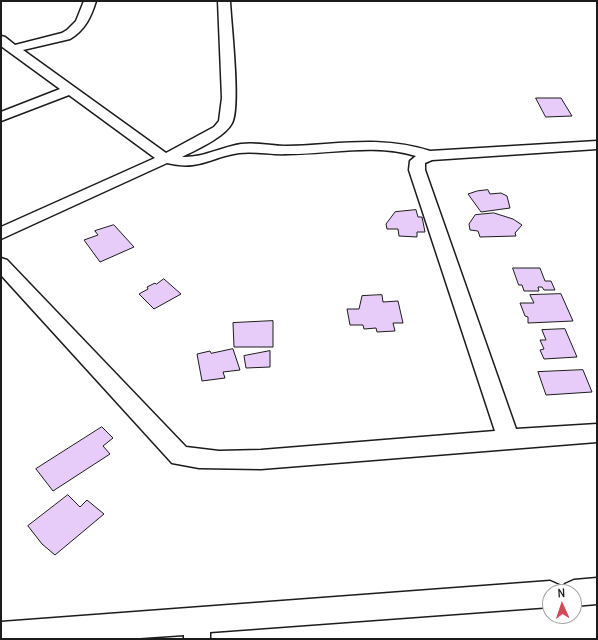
<!DOCTYPE html>
<html>
<head>
<meta charset="utf-8">
<style>
  body { margin:0 }
  #map { position:relative; width:598px; height:640px; overflow:hidden; background:#fff; font-family:Delius,sans-serif }
  canvas { display:block }
  .frame { position:absolute; inset:0; border:2px solid #1c1c1c; pointer-events:none }
  .north { position:absolute; left:542px; top:584px; width:40px; height:40px; box-sizing:border-box; background:#fff; border:1px solid #a4a4a4; border-radius:50%; rotate:357deg; font-size:11px; font-weight:700; line-height:16px; text-align:center; color:#1c1c1c }
  .north::after { content:''; display:block; margin:auto; width:14px; height:18px; background:#d1495b; clip-path:polygon(50% 0,100% 100%,50% 72%,0 100%) }
</style>
</head>
<body>
<div id="map">
<canvas width="598" height="640"></canvas>
<div class="frame"></div>
<div class="north">N</div>
</div>
<script>
const context = document.querySelector('canvas').getContext('2d');
context.lineJoin = 'round';
function fillPath(path, color) { context.fillStyle = color; context.fill(path, 'evenodd'); }
function strokePath(path, color, width, dash) { context.strokeStyle = color; context.lineWidth = width; context.lineCap = dash ? 'butt' : 'round'; context.setLineDash(dash || []); context.stroke(path); }
const building = new Path2D(`
  M536,98H561L572,116L546,117Z
  M488,190L490,194L501,193L507,196L510,208L481,212L468,194L477,191Z
  M416,210L418,217H422L425,232H417V237L399,236L398,229H387L386,224L395,212Z
  M494,213L513,219L522,225L515,233L516,236L480,237L478,231L470,230L469,224L475,215Z
  M114,225L134,247L100,262L84,240L98,235L95,231Z
  M513,268H540L545,281H551L555,290H544L542,287H538L539,291H524L522,285H519Z
  M164,279L181,294L154,309L139,294L148,289L147,287L155,283L156,284Z
  M561,294L573,321L528,323V317L525,316L520,303H534L530,295Z
  M382,295L383,302L398,301L403,323H393L395,331L377,332L376,328L364,329L363,325H350L347,309H359L362,296Z
  M273,321V347H234L233,323Z
  M565,329L577,357L544,359L540,350L544,349L540,340H546L542,330Z
  M233,349L240,370L223,372L225,378L202,381L197,354L210,351L211,353Z
  M270,351V367L246,368L244,356Z
  M583,370L592,392L546,395L538,372Z
  M102,427L113,438L103,446L110,454L53,491L36,469Z
  M68,495L80,507L87,500L104,514L55,555L42,544L28,526Z`);
fillPath(building, '#e7cbf9');
strokePath(building, '#1c1c1c', 1);
const minor = new Path2D(`
  M84,1H96C91,17 85,30 70,39L23,50L166,153L214,127L219,121L222,98L218,1H230C231,23 241,108 232,123C225,137 196,150 182,157C203,158 221,147 241,144C257,142 272,146 287,146C337,145 381,135 430,151L597,141V149L432,160L425,163V170L516,429L597,424V442L261,469L199,468L172,463L1,275V258L7,260L186,447L219,451L261,450L495,431L409,170L410,161L416,156C375,143 330,154 288,154C271,155 255,151 239,153C211,157 199,171 167,163L1,239V227L155,158L69,95L1,121V112L60,89L1,46V36L5,37L15,45L62,33L67,30L76,21Z
  M597,578V604L574,606V592H550V607L210,632V639H184V635L125,639H1V622L550,581L559,585L562,591L565,584L574,580Z`);
strokePath(minor, '#1c1c1c', 3);
fillPath(minor, '#fff');
</script>
</body>
</html>
